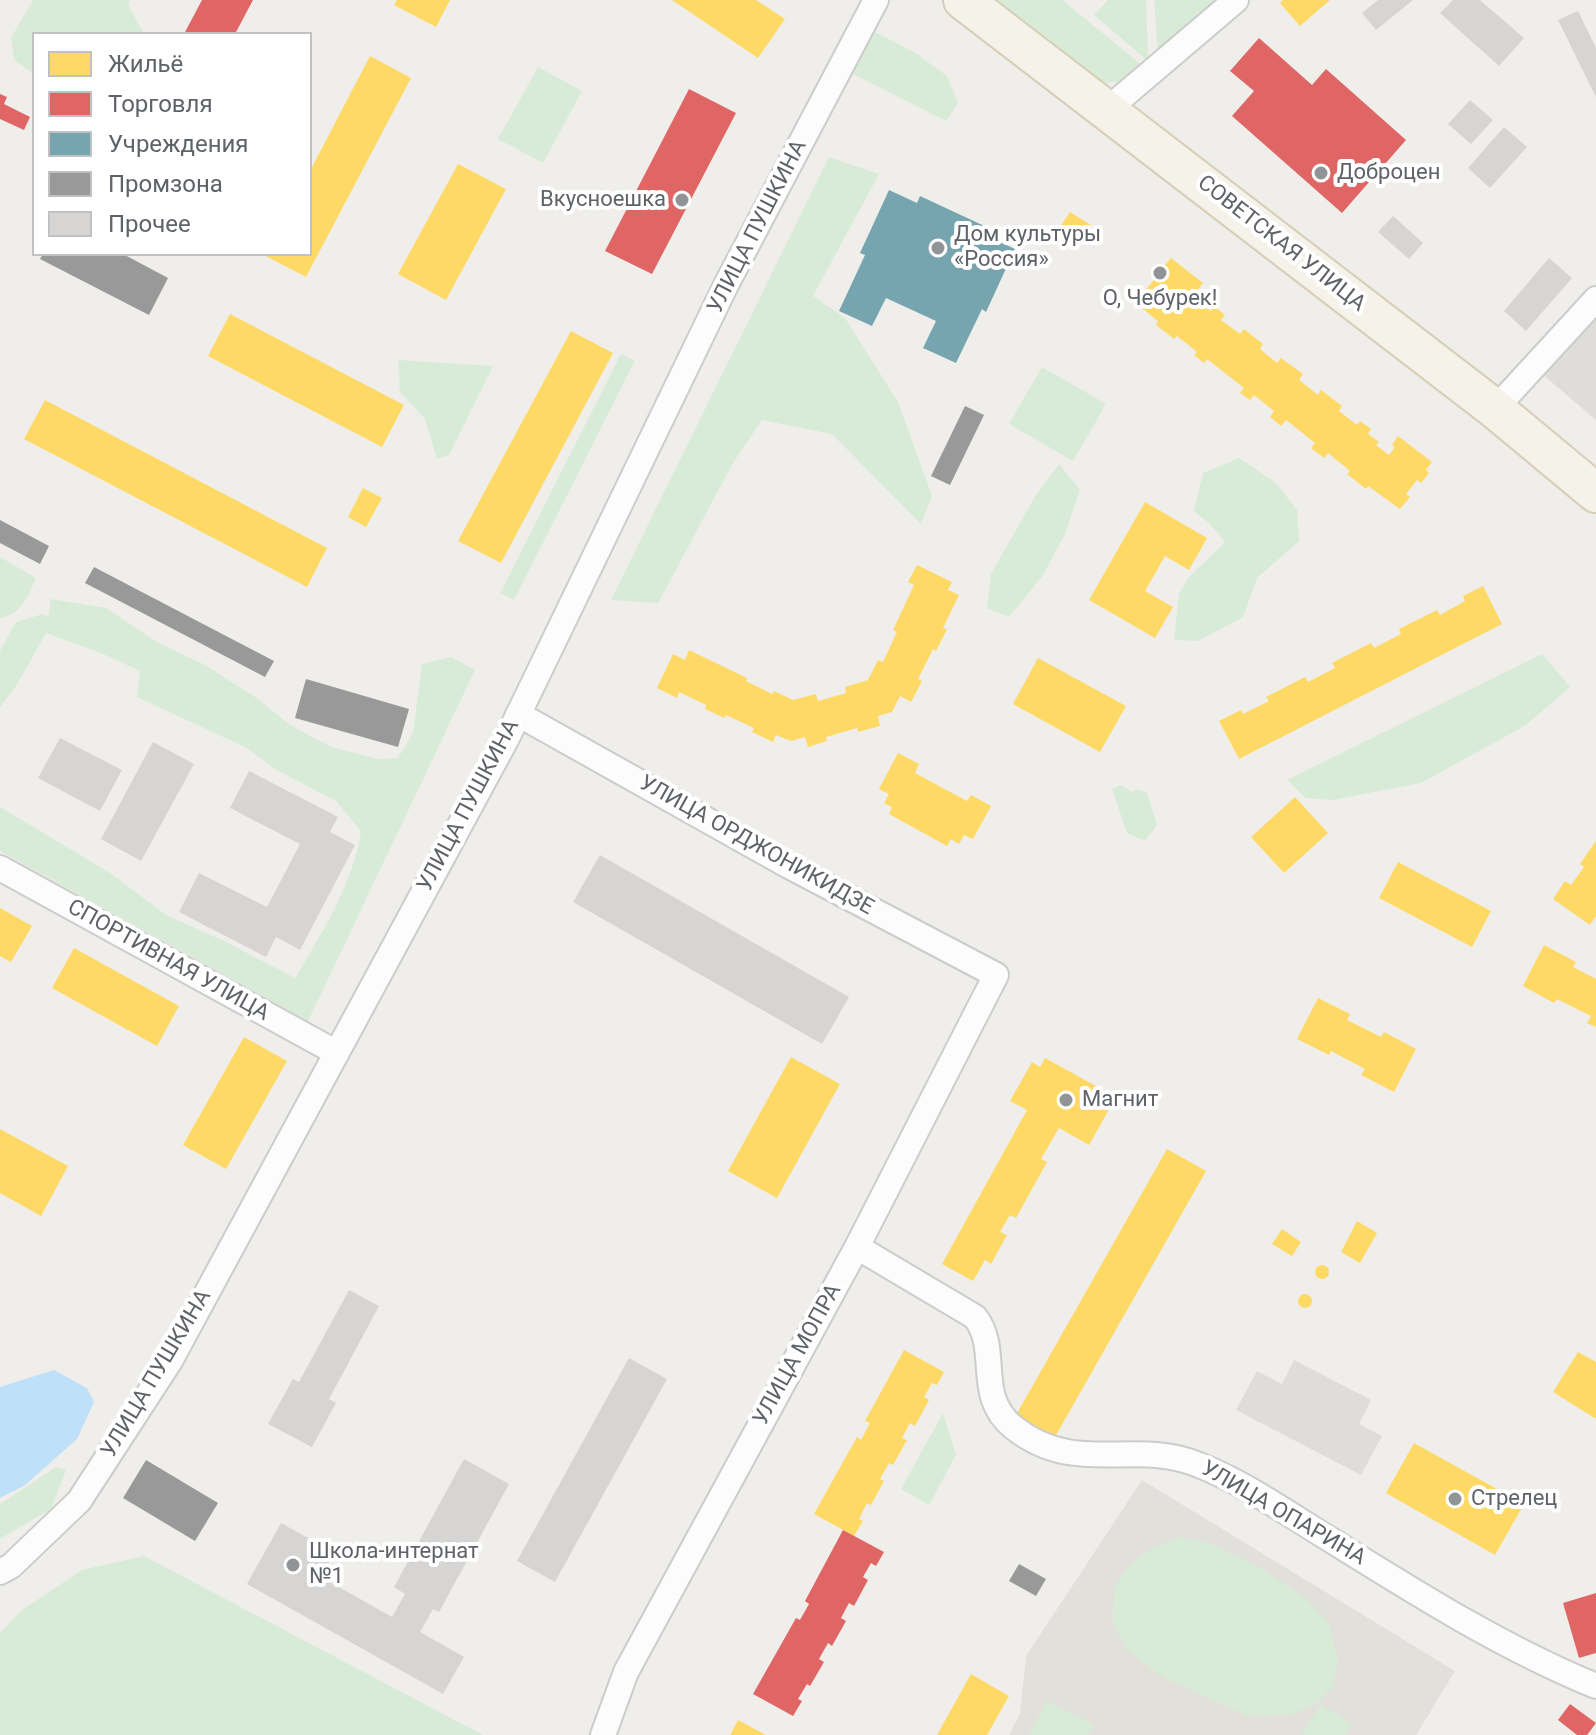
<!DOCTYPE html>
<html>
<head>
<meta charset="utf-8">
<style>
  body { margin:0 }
  #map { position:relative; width:1596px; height:1735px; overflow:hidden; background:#efeeea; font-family:Roboto,sans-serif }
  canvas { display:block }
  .legend { position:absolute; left:32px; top:32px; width:280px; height:224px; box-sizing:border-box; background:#fff; border:2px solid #bfc1c3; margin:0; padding:10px 14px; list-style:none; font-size:24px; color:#5f6368 }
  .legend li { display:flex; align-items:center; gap:16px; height:40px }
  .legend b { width:40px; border:2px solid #bfc1c3 }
</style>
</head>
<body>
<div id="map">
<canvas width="1596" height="1735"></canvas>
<ul class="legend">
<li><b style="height:22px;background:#ffd966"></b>Жильё</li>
<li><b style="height:22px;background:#e06666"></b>Торговля</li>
<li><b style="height:22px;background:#76a5af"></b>Учреждения</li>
<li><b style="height:22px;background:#999"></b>Промзона</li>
<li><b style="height:22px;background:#d6d5d3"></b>Прочее</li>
</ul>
</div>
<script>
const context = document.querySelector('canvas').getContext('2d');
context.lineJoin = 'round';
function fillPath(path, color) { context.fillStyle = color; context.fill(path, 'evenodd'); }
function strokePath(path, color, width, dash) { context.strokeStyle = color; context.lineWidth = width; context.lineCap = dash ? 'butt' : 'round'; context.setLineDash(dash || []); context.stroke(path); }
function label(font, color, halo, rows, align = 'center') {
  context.font = font + ' Roboto,sans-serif'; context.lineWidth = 8; context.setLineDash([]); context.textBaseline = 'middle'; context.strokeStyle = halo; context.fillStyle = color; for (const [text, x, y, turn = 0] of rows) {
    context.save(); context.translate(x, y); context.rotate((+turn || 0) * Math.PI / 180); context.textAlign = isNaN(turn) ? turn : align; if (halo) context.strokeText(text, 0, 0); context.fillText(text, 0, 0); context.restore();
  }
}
fillPath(new Path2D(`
  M1596,315V420L1541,373Z
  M1294,1360L1371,1400L1359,1424L1382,1436L1361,1475L1236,1410L1257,1371L1282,1384Z`), '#dfddda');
fillPath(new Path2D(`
  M1142,1480L1455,1671L1416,1735H1009L1020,1713L1026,1656Z`), '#e2e0da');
fillPath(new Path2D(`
  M33,0H130L128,5L143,32L142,34H34V74L14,60L11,38Z
  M991,0H1062L1143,66L1118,82L1100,83Z
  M1108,0H1146L1148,61L1094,15Z
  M1154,0H1215L1158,52Z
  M873,31L914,52L947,76L958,103L946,121L853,74Z
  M538,67L582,91L543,163L498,139Z
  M829,157L879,174L813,296L845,318L898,402L932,496L921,524L832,434L762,420L733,463L658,603L611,600Z
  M621,354L635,361L514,600L500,593Z
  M398,360L493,366L449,455L437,459L425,419L400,392Z
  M1042,367L1106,404L1073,461L1009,424Z
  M1239,458L1276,483L1297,510L1299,541L1257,578L1243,617L1198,641L1174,640L1179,594L1188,578L1225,542L1210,524L1194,511L1203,473Z
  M1059,464L1080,490L1065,534L1043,575L1009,617L987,608L991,574L1036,495Z
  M0,557L36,578C28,596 21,615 0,618Z
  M51,599L106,608L157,642L205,665L258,699L290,725L331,747L378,759L398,758L413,733L422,664L451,657L475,670L308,1021L0,851V807L110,873L166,915L222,940L295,978C320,937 355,879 361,831L336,801L275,769L247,748L137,697L140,671L101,653L46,633L16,686L0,707V651L16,622L43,614L48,617Z
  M1542,654L1570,687L1526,725L1421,783L1332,800L1306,798L1287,780Z
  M1121,785L1132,792L1138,789L1147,793L1157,825L1145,841L1127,833L1112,789Z
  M943,1413L956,1455L929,1505L901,1489Z
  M56,1467L66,1470L51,1509L0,1539V1504Z
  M1180,1537L1208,1543L1259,1567L1307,1599L1329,1624L1338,1661L1333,1686L1319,1702L1293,1714L1248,1716L1164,1678L1128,1651L1112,1620L1115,1587L1129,1566L1149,1550Z
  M144,1556L483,1735H0V1633L22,1610L82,1570Z
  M1046,1701L1094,1725L1088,1735H1029Z
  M1321,1704L1352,1724L1345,1735H1302Z`), '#d8ebd6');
fillPath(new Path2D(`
  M54,1370L87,1388L94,1402L77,1439L24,1486L0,1498V1387Z`), '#bfe0f9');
fillPath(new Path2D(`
  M397,0H450L436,27L394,5Z
  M672,0H756L785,19L758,58Z
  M1283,0H1330L1300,26L1280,3Z
  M370,56L411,78L306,277L262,254H310V171Z
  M458,164L506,189L446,300L398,274Z
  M1070,212L1091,225L1080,241L1060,227Z
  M1171,258L1203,283L1196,292L1192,288L1185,297L1198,307L1201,303L1211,311L1214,306L1225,315L1221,320L1240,334L1244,329L1263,344L1260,349L1277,363L1281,358L1303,374L1299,380L1318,395L1321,390L1342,406L1339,411L1357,425L1360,421L1371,429L1368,434L1379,442L1376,445L1389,455L1395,447L1392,445L1398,436L1432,462L1426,470L1429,473L1421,483L1417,480L1406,494L1410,497L1400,509L1368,486L1366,489L1347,474L1350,471L1328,453L1324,458L1311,448L1315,443L1286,420L1281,426L1270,417L1274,411L1254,395L1250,400L1240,393L1244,388L1207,359L1204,363L1194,355L1197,352L1177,336L1174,339L1156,325L1158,321L1132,300L1141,288L1145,291L1157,276L1152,273L1160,263L1164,266Z
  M230,314L404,405L382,447L208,356Z
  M571,331L613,353L501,563L458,541Z
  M45,400L327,548L307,587L24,439Z
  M363,488L382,498L366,527L348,517Z
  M1145,502L1207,538L1189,570L1165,556L1145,591L1173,607L1155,638L1089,600Z
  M917,565L952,582L948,590L959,595L943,628L947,629L936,651L933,649L918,679L922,681L911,702L900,696L892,712L878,716L880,726L858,732L857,728L826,737L827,741L808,747L805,737L791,741L776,735L773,742L752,732L754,728L726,715L724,718L705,709L706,705L679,692L677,698L657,688L673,654L685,660L689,650L747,678L746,681L772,694L774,691L793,700L816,694L818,701L846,693L845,687L868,680L878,660L883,662L897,632L893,630L914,585L908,582Z
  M1483,586L1502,624L1239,759L1219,721L1241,710L1243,714L1269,701L1266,697L1305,677L1308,682L1335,668L1332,663L1371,643L1374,648L1401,634L1399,629L1437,610L1440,615L1465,601L1463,596Z
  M1038,658L1126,706L1100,752L1013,704Z
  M898,753L919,764L915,773L967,801L971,795L991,806L973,839L964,835L959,844L951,839L947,846L889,814L892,807L884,803L889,794L879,789Z
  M1295,797L1328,833L1284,873L1251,837Z
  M1596,841V916L1590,925L1553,899L1565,881L1571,885L1584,867L1580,864Z
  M1398,862L1491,911L1472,947L1379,898Z
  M0,908L32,926L11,962L0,956Z
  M1544,945L1576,962L1573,967L1596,979V1027L1587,1023L1591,1016L1557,999L1554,1003L1523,986Z
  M74,948L179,1006L157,1046L52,988Z
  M1318,998L1350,1014L1347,1020L1381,1037L1384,1032L1416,1049L1394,1092L1361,1075L1365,1069L1331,1051L1329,1055L1297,1039Z
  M244,1037L287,1061L226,1169L183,1145Z
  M791,1057L840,1084L777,1198L728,1171Z
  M1045,1058L1116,1097L1089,1145L1059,1128L1041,1159L1047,1162L1016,1218L1010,1215L1000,1232L1007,1235L991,1264L985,1260L973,1281L942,1264L1027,1110L1010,1101L1032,1062L1040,1067Z
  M0,1129L68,1166L41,1216L0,1193Z
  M1167,1149L1206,1171L1055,1437L1016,1415Z
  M1357,1221L1377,1233L1360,1263L1341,1252Z
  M1282,1229L1301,1242L1292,1256L1272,1244Z
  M1315 1272a7 7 0 1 1 14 0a7 7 0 1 1-14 0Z
  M1298 1301a7 7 0 1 1 14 0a7 7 0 1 1-14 0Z
  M904,1350L944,1372L937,1385L932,1383L924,1397L929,1400L915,1426L910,1423L902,1438L907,1440L893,1465L889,1463L880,1479L884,1481L871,1505L867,1503L859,1519L863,1521L854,1536L814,1514L857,1437L861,1440L870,1423L865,1421Z
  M1578,1352L1596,1362V1419L1553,1392Z
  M1414,1443L1524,1504L1495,1555L1386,1493Z
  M971,1674L1009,1696L987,1735H937Z
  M738,1720L766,1735H730Z`), '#ffd966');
fillPath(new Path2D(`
  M202,0H253L235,34H184Z
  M1259,38L1312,85L1326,69L1406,140L1342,213L1232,116L1254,91L1230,71Z
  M689,89L736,113L652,274L605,251Z
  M0,94L7,97L4,104L30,117L24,130L0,119Z
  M843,1530L884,1552L876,1566L871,1563L863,1577L868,1580L854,1606L849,1603L841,1618L846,1621L832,1646L828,1643L819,1659L824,1662L810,1686L807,1684L798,1699L802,1701L793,1716L753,1694L796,1618L800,1620L809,1604L805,1601Z
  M1596,1593V1653L1579,1658L1563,1603Z
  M1570,1704L1596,1723L1587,1735H1577L1558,1720Z`), '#e06666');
fillPath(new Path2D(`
  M889,190L917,203L920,196L993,230L989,237L1015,249L986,312L982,309L956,363L923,348L936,321L886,298L872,326L839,311L865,255L860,253Z`), '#76a5af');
fillPath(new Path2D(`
  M43,254H123L168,278L149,315L40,259Z
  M965,406L984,415L950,485L931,476Z
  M0,520L49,546L40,564L0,543Z
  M94,567L274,661L265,677L85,583Z
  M306,679L409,709L398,747L295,718Z
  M146,1460L218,1503L195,1541L123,1498Z
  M1019,1564L1046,1579L1036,1596L1009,1581Z`), '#999');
fillPath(new Path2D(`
  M1378,0H1413L1376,30L1362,13Z
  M1453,0H1480L1524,38L1499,66L1440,13Z
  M1578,11L1596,48V97L1558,20Z
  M1470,100L1493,120L1471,144L1448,124Z
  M1504,127L1527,147L1490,188L1468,168Z
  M1393,216L1423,243L1409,259L1378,232Z
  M1549,258L1572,278L1526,331L1504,311Z
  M60,738L122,770L100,811L38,778Z
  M153,742L194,764L141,861L101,839Z
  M249,771L338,817L330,832L355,845L300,950L276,937L266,957L179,912L199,873L267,907L300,844L230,808Z
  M600,855L849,997L822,1044L573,902Z
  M349,1290L379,1306L329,1399L336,1403L312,1447L268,1424L293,1379L299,1382Z
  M629,1358L667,1379L555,1582L517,1561Z
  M464,1459L509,1484L439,1612L433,1609L420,1632L464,1657L443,1694L247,1584L281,1523L335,1553L321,1577L392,1617L405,1594L394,1587Z`), '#d6d5d3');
const street = new Path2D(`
  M1108,109L1236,0
  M1495,409L1596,299
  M518,714L787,865L996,975L857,1247L626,1672L603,1735
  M0,868L337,1053
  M857,1247L975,1317C1001,1350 974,1395 1013,1427C1075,1477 1135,1438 1199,1465C1245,1483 1288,1514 1331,1540C1416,1593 1503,1648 1596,1686
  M0,1572L11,1566L79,1501L170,1361L507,738L726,285L876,0`);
const primary = new Path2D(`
  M963,0L1495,409L1596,493`);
strokePath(street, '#cbcccc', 28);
strokePath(primary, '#d7ceb8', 42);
strokePath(street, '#fdfcfc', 24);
strokePath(primary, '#f4f2e9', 38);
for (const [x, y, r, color] of [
  [1321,173,8,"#919496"],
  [682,200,8,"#919496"],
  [938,248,8,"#919496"],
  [1160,273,8,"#919496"],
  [1066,1100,8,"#919496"],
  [1455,1499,8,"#919496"],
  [293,1565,8,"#919496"]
]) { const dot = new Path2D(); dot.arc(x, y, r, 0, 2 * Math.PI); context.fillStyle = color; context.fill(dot); strokePath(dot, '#fff', 3); }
label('22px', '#5f6368', '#fff', [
  ["Доброцен",1337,173],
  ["Вкусноешка",666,200,"right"],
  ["Дом культуры",954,235],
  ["«Россия»",954,260],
  ["О, Чебурек!",1160,299,"center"],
  ["Магнит",1082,1100],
  ["Стрелец",1471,1499],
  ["Школа-интернат",309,1552],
  ["№1",309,1577]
], 'left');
label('22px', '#5f6368', '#fff', [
  ["УЛИЦА ПУШКИНА",758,227,-63],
  ["СОВЕТСКАЯ УЛИЦА",1281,244,38],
  ["УЛИЦА ПУШКИНА",469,806,-62],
  ["УЛИЦА ОРДЖОНИКИДЗЕ",756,846,29],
  ["СПОРТИВНАЯ УЛИЦА",168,961,29],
  ["УЛИЦА МОПРА",798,1355,-61],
  ["УЛИЦА ПУШКИНА",157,1374,-59],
  ["УЛИЦА ОПАРИНА",1283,1514,30]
]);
</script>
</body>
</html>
